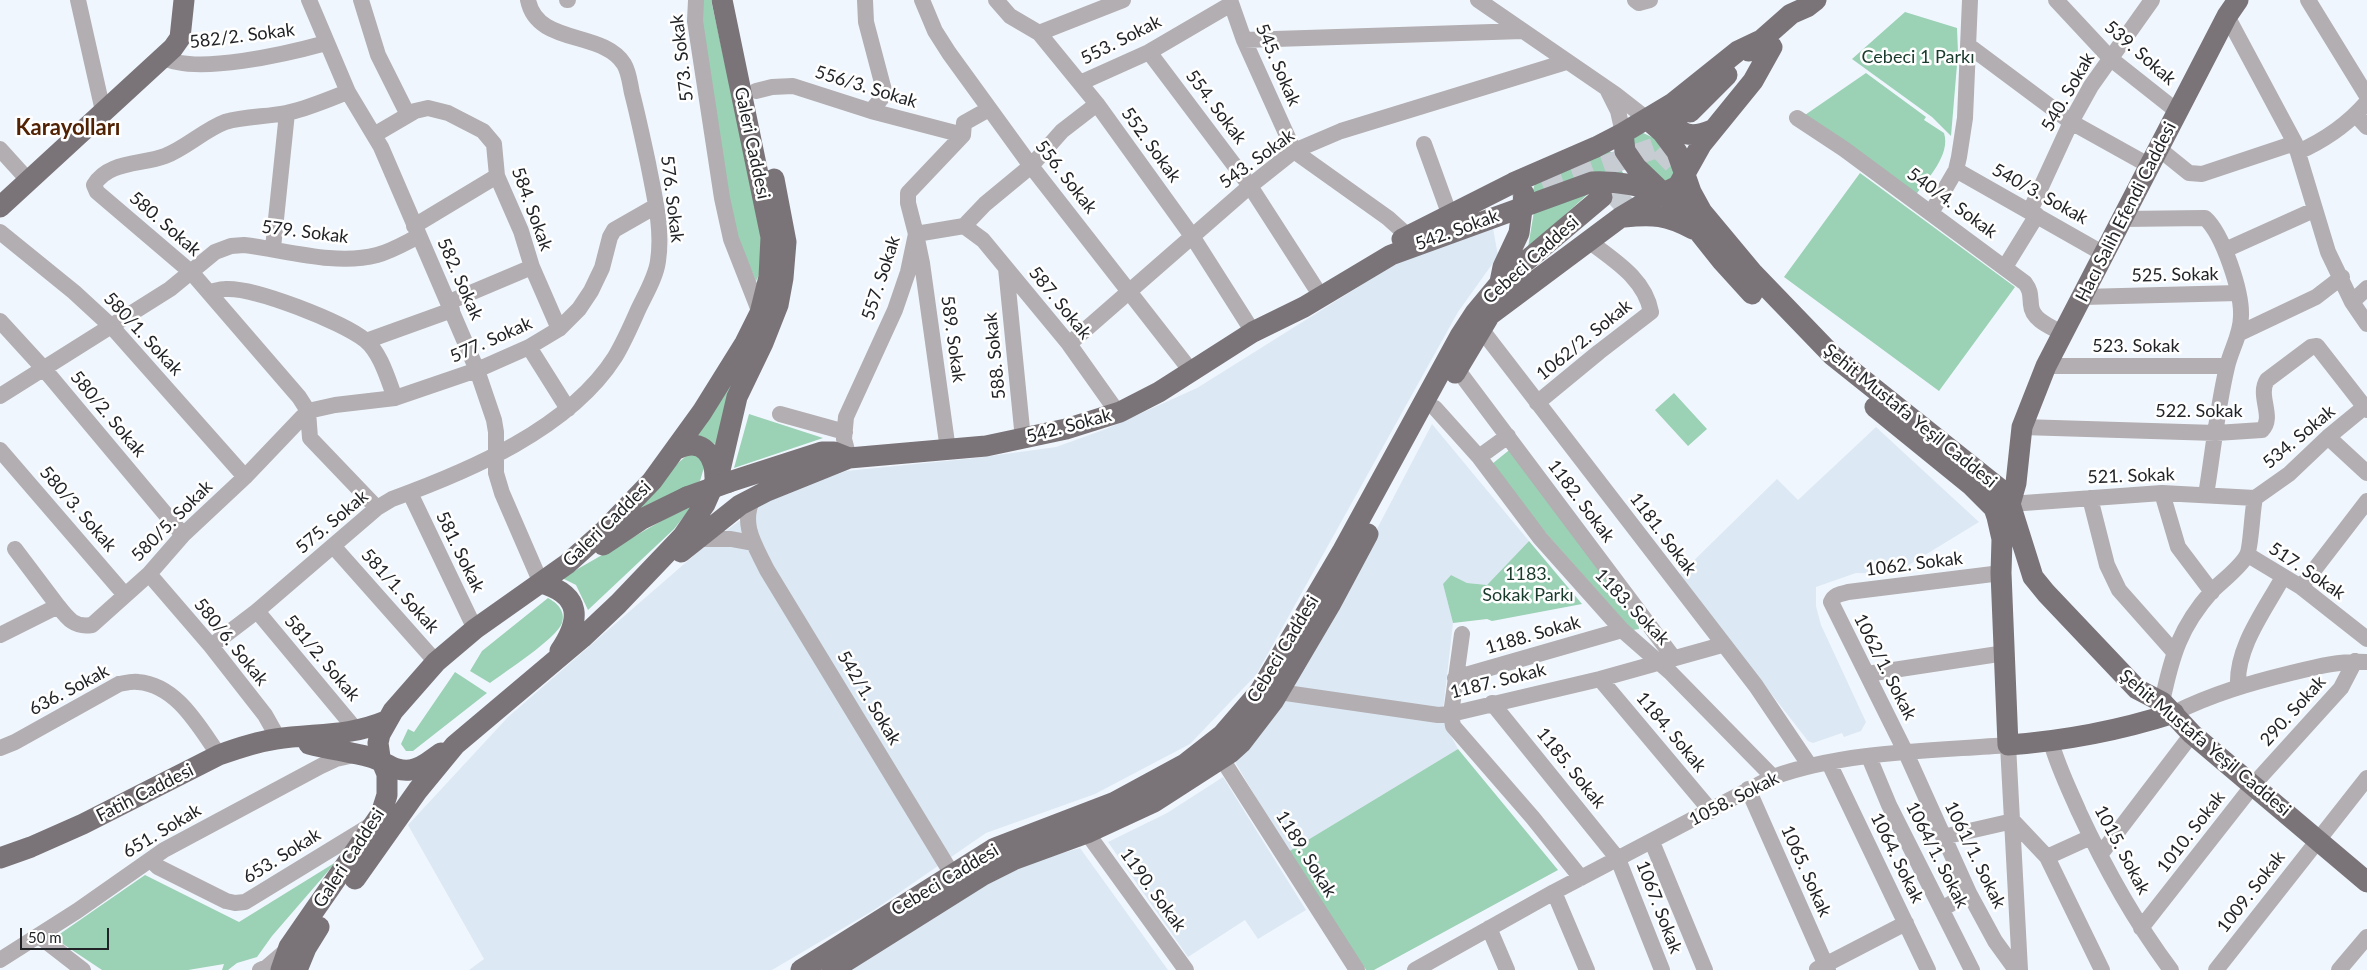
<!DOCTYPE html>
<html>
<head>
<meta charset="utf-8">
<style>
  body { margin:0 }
  #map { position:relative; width:2367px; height:970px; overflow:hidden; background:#f0f6fe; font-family:Lato,sans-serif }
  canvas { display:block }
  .scale { position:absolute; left:20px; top:928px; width:89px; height:22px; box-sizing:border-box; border:2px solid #212326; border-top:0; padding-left:6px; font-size:15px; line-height:18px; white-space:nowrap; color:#212326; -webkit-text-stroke:4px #fff; paint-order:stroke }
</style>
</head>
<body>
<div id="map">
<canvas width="2367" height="970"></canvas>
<div class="scale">50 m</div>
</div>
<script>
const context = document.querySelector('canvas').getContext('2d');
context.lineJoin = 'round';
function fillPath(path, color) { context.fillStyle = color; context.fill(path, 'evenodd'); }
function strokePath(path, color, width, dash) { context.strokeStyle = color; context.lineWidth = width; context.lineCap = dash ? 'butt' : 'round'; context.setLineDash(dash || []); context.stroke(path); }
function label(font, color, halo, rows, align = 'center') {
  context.font = font + ' Lato,sans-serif'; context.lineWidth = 5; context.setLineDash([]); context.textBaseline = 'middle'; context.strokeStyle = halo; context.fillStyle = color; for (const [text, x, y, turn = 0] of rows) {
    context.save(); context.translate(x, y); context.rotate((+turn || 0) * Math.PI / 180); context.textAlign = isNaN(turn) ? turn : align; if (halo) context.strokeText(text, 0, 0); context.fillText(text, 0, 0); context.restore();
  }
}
fillPath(new Path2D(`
  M1493,228L1498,256L1458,312L1256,675L1190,744L1095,794L986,833L874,910L772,970H469L484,959L408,825L508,717L699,551L770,498L846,471L976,458L1056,447L1106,429L1197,388L1411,254Z
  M1432,424L1529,541L1487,585L1467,583L1451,575L1443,584L1453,623L1442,719L1458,749L1288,852L1235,762L1295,685Z
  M1876,427L1979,522L1894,574L1856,573L1816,587V606L1821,625L1866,722L1861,731L1844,737L1842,733L1813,743L1808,741L1679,575L1777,479L1798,500Z
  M1223,777L1306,910L1258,939L1245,920L1188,957L1108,842L1167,813Z
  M1080,848L1168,970H844L1011,868Z`), '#dce8f4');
fillPath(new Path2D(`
  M702,0H711L764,240L761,271L756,281L735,232L700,24Z
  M1905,12L1957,28L1958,53L1951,136L1932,117L1852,59Z
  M1866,73L1926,117L1924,120L1944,133C1951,155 1927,179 1915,196L1802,117Z
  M1641,132L1654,138L1675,164L1673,177L1664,182L1650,177L1630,138Z
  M1609,151L1613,153L1623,173L1589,175L1575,165Z
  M1572,166L1586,176L1532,194L1535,183Z
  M1860,173L2015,287L1939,391L1784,277Z
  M1589,193L1528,248L1534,211Z
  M742,362L719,446L695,434Z
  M1674,393L1707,429L1688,446L1655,410Z
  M749,414L823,438L734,468Z
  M1513,447L1638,622L1639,629L1633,630L1630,628L1545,532L1492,464Z
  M690,453L697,454L705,464L700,481L617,527L679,462Z
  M692,506L674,529L588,610L576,585L562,578L663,520Z
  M1529,541L1582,604L1492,621L1487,619L1453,623L1443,584L1451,575L1467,583L1487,585Z
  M548,598C557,603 566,611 562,623C556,639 506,671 490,683L470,671L482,651Z
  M455,672L487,693L418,747L413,751H406L401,744L408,729L414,732Z
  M1458,749L1558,870L1374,970H1366L1288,852Z
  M336,862L272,936L257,957L237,963L228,970H222L224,964L188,970H102L54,938L145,875L239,922Z`), '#9bd1b4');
strokePath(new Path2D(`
  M1513,198L1655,148
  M1612,207L1681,142`), '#c7ccd3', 21, [21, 11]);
strokePath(new Path2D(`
  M78,0L103,111
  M309,0L348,92L381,147L477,370L494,420L496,432V473L502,493L541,583
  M361,0L378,55L408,115
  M567,0H568
  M696,0L695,21L722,198L731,239L760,313
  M865,0L866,22L885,94L871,111
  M922,0L935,31L949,53L1031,166L1191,371
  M996,0L1010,16L1039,33L1097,104L1192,236L1253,332
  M1230,0L1244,40L1294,151L1388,218L1408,236
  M1478,0L1615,94L1647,119
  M1635,0L1639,3L1650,0
  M2056,0L2111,59L2178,112
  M2308,0L2367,96
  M2227,16L2295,143L2328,252L2352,302L2367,324
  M1039,33L1123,0
  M1244,40L1523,31
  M1969,46L2071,122L2150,166
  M1149,52L1250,186L1315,287
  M163,57C194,76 290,53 326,43
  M1080,83L1149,52L1231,4
  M756,91L772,87L793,86L871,111L963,135
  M1608,91L1618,111L1623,133
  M348,92C328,99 307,109 286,113C266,117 245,116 225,122C204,130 186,148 165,156C141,165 108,161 94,185L97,192L192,273L299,397L308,411L310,438L377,508
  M2356,115L2367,127
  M1797,118L1844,149L2025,283C2031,291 2030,295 2031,305C2032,320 2051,327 2062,333
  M374,135L415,111L428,108L448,113L483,131L494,144L497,176L521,231L532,267L559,329
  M1424,144L1449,213
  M2158,148L2189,173L2202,174L2295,143
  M0,149L28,180
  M2298,152C2325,140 2348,124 2367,102
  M1956,170L2104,254
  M2030,211L2071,122L2091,86L2152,0
  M1931,213L1956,170L1959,157L1965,118L1970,0
  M2122,219L2205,218C2223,234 2242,292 2241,316C2241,335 2231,349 2227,367C2217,409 2213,453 2206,495
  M414,226L497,176
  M964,226L983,240L1069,344L1118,413
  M0,232L74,292L112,327L245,477
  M273,248L287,113
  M2225,250L2314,210
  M2005,267L2037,215
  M1006,268L1023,439
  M210,292C215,291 220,289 225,289C255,287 342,322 365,340C381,353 388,380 395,398
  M2083,297L2238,293
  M449,302L532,267
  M2352,302L2367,288
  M0,321L44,369L183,535
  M1481,329L1756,686L1810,766
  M2240,333L2316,297L2342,277
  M366,341L452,310
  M1069,344L1250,186L1294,151L1341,131L1566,62
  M529,347L568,409
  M2046,366H2227
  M1457,369L1673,657
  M0,396L170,289L215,252L231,246L244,245C285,250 336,266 377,255C392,251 405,243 419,236
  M1537,403L1599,352L1651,312C1645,279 1615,261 1590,242
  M1435,408L1479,457L1540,538L1622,630L1670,672L1773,777
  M780,414L845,432
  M2022,427L2216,433L2262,430C2275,417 2257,396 2267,380L2311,347L2317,346L2367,410
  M2328,437L2367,473
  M0,450L125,595
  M948,450L922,263L916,234L964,226L985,204L1031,166L1062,131L1097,104
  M1479,457L1508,436
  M849,458L844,439L846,417L895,310L908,272L916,234L908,203V193L963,135L964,123L989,109
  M410,493L475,629
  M2162,493L2178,547L2212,592
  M753,498C740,525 755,545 767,570L952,874
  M2090,498L2107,565L2119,590L2174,652
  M2255,498L2289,474L2328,437L2367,405
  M2010,504L2162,493L2255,498
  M696,539H731L753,543
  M334,547L436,662
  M2248,555L2301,587L2367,639
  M2001,573L1848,592C1840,594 1834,595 1831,602L1906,753L1969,893L1995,941L2016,970
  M149,574L211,646L265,715L278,738
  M2301,587L2367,501
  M58,606C68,619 75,628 92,625L149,574L183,535L245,477L308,411L335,405L395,398L477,370L529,347L559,329L579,309L591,291L602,268L610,237L614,230L656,206
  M257,611L357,731
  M1462,634L1451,714L1453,726L1533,818L1581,878
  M0,635L58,606L15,549
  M211,646L257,611L377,508L392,499C469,471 569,429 615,357C624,342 631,326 638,310C645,295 656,277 658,261C663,228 654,195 648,163C643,140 638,116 632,93C630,84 629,72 624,64C603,30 537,46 528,0
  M1867,674L2005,653
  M1455,678L1622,630
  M1600,679L1711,811
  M2238,686C2236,647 2265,610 2283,577
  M1279,692L1438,715L1451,714L1600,679L1722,645
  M2162,702C2172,655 2180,627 2212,591C2222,581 2241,567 2247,555C2251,548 2252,511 2255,498
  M1492,703L1618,859L1662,970
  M2174,713C2212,694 2250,683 2291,673C2315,667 2342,660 2367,662
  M2051,742C2058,767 2069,789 2079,812C2105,868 2135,922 2171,970
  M0,748L15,742L119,684C125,683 132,681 138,682C177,685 199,727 219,755
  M1869,757L1889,805L1972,970
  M1222,759L1357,970
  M1829,763L1928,970
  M1748,789L1828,970
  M1087,833L1186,970
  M1943,837L2013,821L2047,857L2102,970
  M1652,842L1705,970
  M2100,855L2192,734
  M2047,857L2091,837
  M151,860L158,867L226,901L235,903L245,902L371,825
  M1554,892L1587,970
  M1942,909L1969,893
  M1489,928L1507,970
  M2141,928L2254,784L2341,688L2355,661
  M39,936L83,970
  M0,960L77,911L164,850L321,766L336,759L354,755
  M1817,969L1906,923
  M260,970L267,967L288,949
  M1415,970L1554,892L1773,777C1845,751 1932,751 2008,745L2020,970
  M2216,970L2367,778
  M2339,970L2367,937`), '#b2aeb1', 16);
strokePath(new Path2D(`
  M1749,51L1791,14L1807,7L1816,0
  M1673,103C1671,132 1685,141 1712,130
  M1690,112L1727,75
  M1647,119L1662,132L1677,152L1691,192L1702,212L1752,272L1832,355L2000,489L2010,504L2033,577L2046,593L2137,689L2162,702L2192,734L2367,882
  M1623,133L1625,151L1636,167L1683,212L1722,261L1752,294
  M0,207L173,48L180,38L184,0
  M1624,217C1653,214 1667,215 1693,229
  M1402,239L1513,183L1596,147L1623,133L1673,103L1738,51L1759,41
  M1500,282L1503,267L1519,233L1524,194
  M1491,314L1621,217L1646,202L1678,186L1701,145L1753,81L1772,47
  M1455,373L1488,318
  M1875,407L1971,485L1994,508L1997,517L2002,539L2001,573L2008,745C2064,741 2121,730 2174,713
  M677,449C704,436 716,457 715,482
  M729,482L822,452H834L849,458
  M2010,504L2016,483L2022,427L2046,366L2227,16L2238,0
  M603,545L642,519L687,497
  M681,552L740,505L767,491L849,458L986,446L1066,429L1120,412L1159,392L1253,332L1304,307L1391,255L1592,182C1617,181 1639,185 1662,193
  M541,583C582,595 581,620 560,651
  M309,744C329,749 350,752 370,757C385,761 394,772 410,770C422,769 432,759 441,753
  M0,858L31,847L83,824L219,755C238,748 256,742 276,739C315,733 348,737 386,721
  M355,879L418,790L455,745L582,638L618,604L683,536L705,504L720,470L737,397L763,343L778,305L783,278L786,242L774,179
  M281,970L289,947L381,814L387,795V774L380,757L378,743L380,734L393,711L436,662L475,629L567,564L604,531L652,481L702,412L745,343L760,313L769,277L771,237L722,0
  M297,970L306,948L319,927
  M801,970L995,848L1115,802L1185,764L1222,735L1260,691L1343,550L1460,336L1475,313L1500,283L1602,197
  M832,970L983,875L1013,860L1087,833L1154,802L1230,753L1241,743L1274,700L1330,605L1368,534`), '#7a7478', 21);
strokePath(new Path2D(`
  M687,497L729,482`), '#7a7478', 21);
label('18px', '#212326', '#fff', [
  ["582/2. Sokak",242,36,-7],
  ["553. Sokak",1121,40,-27],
  ["539. Sokak",2140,53,41],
  ["573. Sokak",682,58,-97],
  ["545. Sokak",1278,65,67],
  ["556/3. Sokak",866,87,17],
  ["540. Sokak",2068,92,-60],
  ["554. Sokak",1216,107,53],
  ["Galeri Caddesi",752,143,78],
  ["552. Sokak",1151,145,54],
  ["543. Sokak",1257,159,-36],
  ["556. Sokak",1066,177,52],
  ["540/3. Sokak",2040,194,29],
  ["576. Sokak",672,199,83],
  ["540/4. Sokak",1952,203,36],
  ["584. Sokak",532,209,70],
  ["Hacı Salih Efendi Caddesi",2126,212,-63],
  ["580. Sokak",165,224,41],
  ["542. Sokak",1457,230,-20],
  ["579. Sokak",305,232,7],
  ["Cebeci Caddesi",1531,260,-42],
  ["525. Sokak",2175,275,-1],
  ["557. Sokak",881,278,-72],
  ["582. Sokak",460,279,66],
  ["587. Sokak",1060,303,51],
  ["580/1. Sokak",143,334,47],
  ["589. Sokak",953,339,82],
  ["577. Sokak",491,340,-24],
  ["1062/2. Sokak",1584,340,-39],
  ["523. Sokak",2136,346],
  ["588. Sokak",995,356,-96],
  ["522. Sokak",2199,411],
  ["580/2. Sokak",108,414,50],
  ["Şehit Mustafa Yeşil Caddesi",1910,416,39],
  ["542. Sokak",1069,426,-15],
  ["534. Sokak",2299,437,-40],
  ["521. Sokak",2131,476,-2],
  ["1182. Sokak",1581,501,53],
  ["580/3. Sokak",78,509,49],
  ["580/5. Sokak",172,521,-45],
  ["575. Sokak",332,522,-40],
  ["Galeri Caddesi",607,524,-44],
  ["1181. Sokak",1663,534,53],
  ["581. Sokak",460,552,64],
  ["1062. Sokak",1914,564,-7],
  ["517. Sokak",2307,571,34],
  ["581/1. Sokak",400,591,48],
  ["1183. Sokak",1632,607,46],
  ["1188. Sokak",1533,635,-16],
  ["580/6. Sokak",231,642,51],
  ["Cebeci Caddesi",1283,649,-59],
  ["581/2. Sokak",322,658,50],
  ["1062/1. Sokak",1885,667,63],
  ["1187. Sokak",1498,681,-14],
  ["636. Sokak",69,690,-28],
  ["542/1. Sokak",869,698,59],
  ["290. Sokak",2293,711,-48],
  ["1184. Sokak",1671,732,50],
  ["Şehit Mustafa Yeşil Caddesi",2205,743,40],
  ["1185. Sokak",1571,768,51],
  ["Fatih Caddesi",145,793,-27],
  ["1058. Sokak",1734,799,-27],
  ["651. Sokak",162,831,-31],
  ["1010. Sokak",2191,832,-52],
  ["1015. Sokak",2122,850,62],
  ["1189. Sokak",1306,854,58],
  ["1064/1. Sokak",1937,855,63],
  ["1061/1. Sokak",1975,855,64],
  ["653. Sokak",282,856,-32],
  ["Galeri Caddesi",349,858,-57],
  ["1064. Sokak",1897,858,64],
  ["1065. Sokak",1806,871,66],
  ["Cebeci Caddesi",945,880,-31],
  ["1190. Sokak",1153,890,54],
  ["1009. Sokak",2251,892,-52],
  ["1067. Sokak",1659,907,69]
]);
label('18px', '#183a2a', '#fff', [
  ["Cebeci 1 Parkı",1918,57],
  ["1183.",1528,574],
  ["Sokak Parkı",1528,595]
]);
label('bold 22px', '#512204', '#fff', [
  ["Karayolları",68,128]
]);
</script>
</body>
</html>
